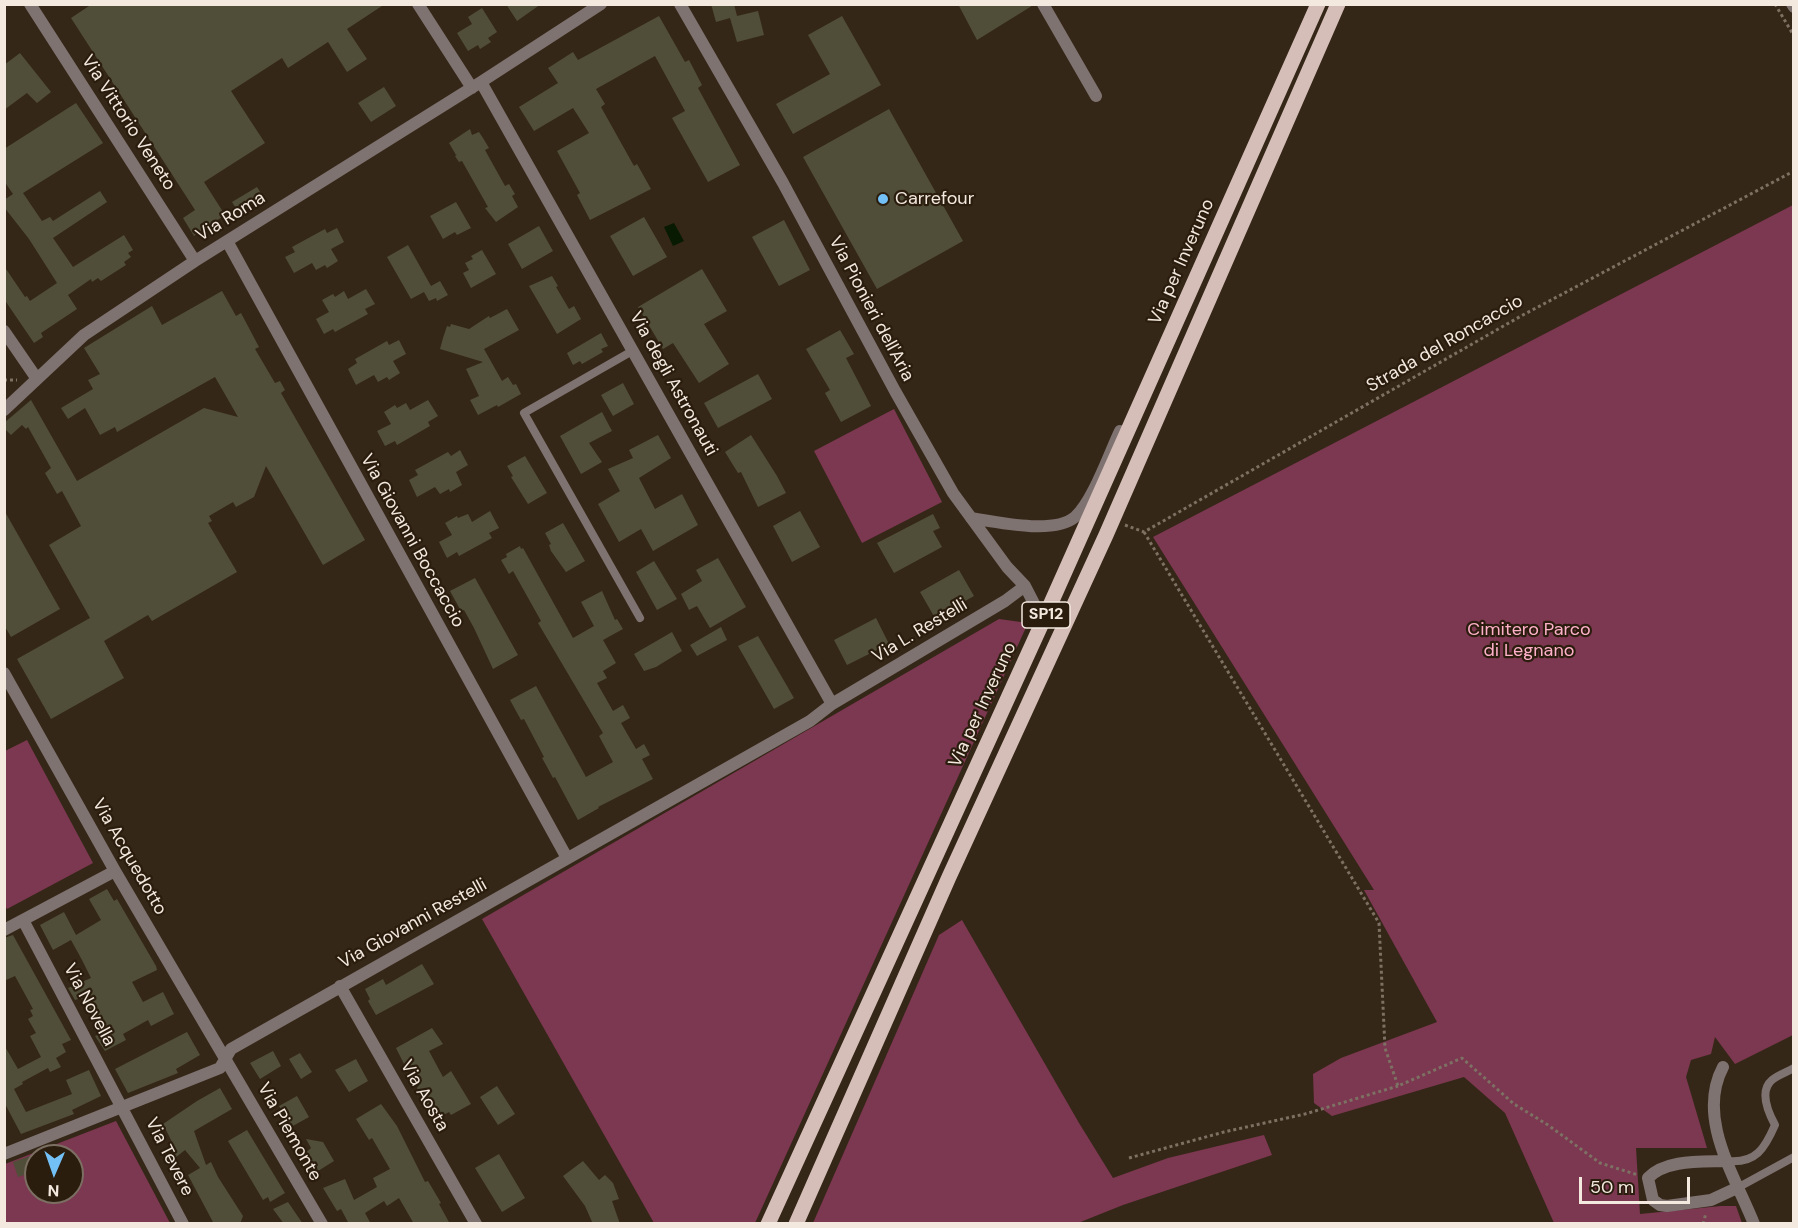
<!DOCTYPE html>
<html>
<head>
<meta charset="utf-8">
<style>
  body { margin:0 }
  #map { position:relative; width:1798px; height:1228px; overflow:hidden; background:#352717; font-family:"DM Sans",sans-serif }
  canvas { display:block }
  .frame { position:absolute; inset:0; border:6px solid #f3e9df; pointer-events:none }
  .north { position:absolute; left:24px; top:1144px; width:60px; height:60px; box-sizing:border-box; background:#2b1d0e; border:2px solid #7b6f62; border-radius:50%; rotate:182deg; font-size:16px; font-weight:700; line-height:24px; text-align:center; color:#f3e9df }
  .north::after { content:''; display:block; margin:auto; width:21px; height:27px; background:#73c0f6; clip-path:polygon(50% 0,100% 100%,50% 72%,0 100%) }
  .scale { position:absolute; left:1579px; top:1177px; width:111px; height:27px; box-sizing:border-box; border:3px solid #f3e9df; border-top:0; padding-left:8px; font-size:18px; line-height:21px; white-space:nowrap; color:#f3e9df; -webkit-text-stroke:4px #2b1d0e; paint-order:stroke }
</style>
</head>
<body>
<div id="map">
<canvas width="1798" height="1228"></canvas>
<div class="frame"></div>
<div class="north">N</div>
<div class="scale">50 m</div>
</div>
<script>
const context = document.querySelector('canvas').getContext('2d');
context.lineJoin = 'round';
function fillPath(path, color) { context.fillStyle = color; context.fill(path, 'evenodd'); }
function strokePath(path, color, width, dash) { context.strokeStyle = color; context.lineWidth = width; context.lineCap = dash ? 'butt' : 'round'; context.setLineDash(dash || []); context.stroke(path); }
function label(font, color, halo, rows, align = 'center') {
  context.font = font + ' "DM Sans",sans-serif'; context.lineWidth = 4.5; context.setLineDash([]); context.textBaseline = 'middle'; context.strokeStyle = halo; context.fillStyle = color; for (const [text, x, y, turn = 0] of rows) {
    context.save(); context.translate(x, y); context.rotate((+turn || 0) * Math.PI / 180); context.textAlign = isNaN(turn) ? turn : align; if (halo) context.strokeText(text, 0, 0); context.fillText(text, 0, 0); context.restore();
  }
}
fillPath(new Path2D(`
  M1793,205V1035L1735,1064L1715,1037L1711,1054L1691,1060L1686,1077L1707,1148H1636L1640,1214L1721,1206H1736L1742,1223H1554L1505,1113L1464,1077L1332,1116L1314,1103L1313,1074L1341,1058L1437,1022L1364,890H1374L1153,537Z
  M894,409L942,502L862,543L814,451Z
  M999,619L1028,623L755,1223H654L482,919Z
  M27,740L93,863L7,909L4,904L5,751Z
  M962,920L1079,1123L1113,1178L1168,1158L1264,1135L1272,1155L1123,1205L1078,1223H813L939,935Z
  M116,1121L170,1223L5,1224V1164ZM36,1156H72V1192H36Z`), '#7c3751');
fillPath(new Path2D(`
  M674,223L684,241L673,246L664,227Z`), '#081a02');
fillPath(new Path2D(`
  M92,4H385L347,29L367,59L347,72L328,42L288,68L282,58L231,91L265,143L204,182L225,215L194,236L183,218L195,210L71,18Z
  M506,4H541L517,21Z
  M711,4H734L737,16L758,11L764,35L737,42L730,18L716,22Z
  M958,4H1035L977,40Z
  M482,8L497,32L488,38L491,42L480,49L478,45L468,51L457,33L472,24L468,17Z
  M659,16L685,62L689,60L702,85L698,88L740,165L708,182L672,118L685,111L655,56L596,89L605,104L601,107L634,166L637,164L651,189L590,220L577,195L580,193L557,151L589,133L573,108L534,131L519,107L558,83L548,68L573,52L578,60Z
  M842,16L881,85L793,134L776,104L830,74L808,35Z
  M20,53L51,92L37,103L27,93L4,110V65Z
  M384,87L396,106L371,122L358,103Z
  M76,103L103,143L23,193L42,221L50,217L53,221L100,191L107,202L53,238L73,267L124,235L133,250L128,253L131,257L124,262L126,265L101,281L98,278L92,282L91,279L68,295L77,309L41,333L43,337L34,343L4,299V266L25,297L27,296L30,301L57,283L29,239L4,207V200L13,194L4,181V149Z
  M889,109L963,241L877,289L803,157Z
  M470,129L472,135L479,132L483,138L489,148L485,150L505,186L509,184L515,194L512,196L518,207L496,222L485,208L488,207L462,161L459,162L455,156L458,154L456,155L449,143Z
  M257,187L264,198L239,213L232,202Z
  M456,202L471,228L457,235L455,232L443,239L430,216Z
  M644,217L667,257L633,276L610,236Z
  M784,220L810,270L779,286L752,237Z
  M539,226L553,251L522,269L508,244Z
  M337,228L344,242L331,249L338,261L327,268L325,265L316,270L312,263L294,273L285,257L295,252L292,247L325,229L327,233Z
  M408,245L431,286L440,281L448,295L437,301L436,298L429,301L424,292L411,299L387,257Z
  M482,250L496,274L471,288L463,273L469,270L465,263L473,259L471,256Z
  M702,269L727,311L704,324L729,364L699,383L673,343L663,349L638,307Z
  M552,276L558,286L556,287L569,309L574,306L581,319L557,334L529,286Z
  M366,289L375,304L365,309L368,314L335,332L333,329L324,334L316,319L329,312L322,300L333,294L335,297L344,291L348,299Z
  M222,291L236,316L241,313L259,347L255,349L275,383L280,381L285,390L281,393L365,540L323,565L266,466L254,497L236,507L233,502L209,516L212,521L208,523L237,572L152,621L148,615L104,641L124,678L51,719L17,659L90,618L49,545L81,526L62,491L57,494L45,473L51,468L28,427L26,429L22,425L11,435L4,428V423L31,400L77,481L204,408L238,417L215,377L117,432L115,427L100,435L85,408L68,419L61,408L93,389L88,380L100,374L84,348L152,306L162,325Z
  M507,309L519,330L484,349L502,381L508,377L513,385L516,384L521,394L498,407L497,405L478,415L470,400L479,396L466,369L483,362L440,349L443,338L447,326L450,327L451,324L469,329L489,316L490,318Z
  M840,330L854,354L846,358L871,406L841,422L825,393L830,390L806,349Z
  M601,333L608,346L601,349L603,352L582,364L580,361L573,365L567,353Z
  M399,340L406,354L393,361L400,373L389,380L387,377L378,382L374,375L356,385L348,369L357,363L355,359L387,341L389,345Z
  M758,374L772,399L718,428L704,403Z
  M623,383L634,404L613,416L601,395Z
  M428,400L438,416L428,422L430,426L397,445L395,441L385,446L377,431L391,424L384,412L395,405L397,408L406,403L410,410Z
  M602,412L612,431L589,443L602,462L581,474L560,436Z
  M658,435L671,458L639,478L655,509L682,494L698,525L653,551L641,529L619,542L598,504L620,491L608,469L633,458L629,450Z
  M751,435L777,476L786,493L758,507L741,472L738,473L725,452Z
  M460,450L468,465L456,472L462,485L450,492L449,489L440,494L435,487L417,497L409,480L418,475L415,470L448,452L451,456Z
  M525,456L547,493L528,504L511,477L513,476L507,466Z
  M4,510L60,609L11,637L4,625Z
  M490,511L499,528L489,533L492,538L459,556L457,552L447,558L439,542L452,535L445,523L457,516L458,518L468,514L472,522Z
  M800,511L820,547L792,562L773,526Z
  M933,514L940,528L933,531L942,547L894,573L877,543Z
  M563,523L585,561L566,572L551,551L549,545L551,544L545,533Z
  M520,546L521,549L523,548L573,638L594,626L581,602L602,591L615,620L617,619L623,629L603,640L616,663L603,671L607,678L597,683L613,711L623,705L630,718L621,723L636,749L644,744L650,755L642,759L653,779L598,807L599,808L578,820L555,777L553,778L546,765L542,758L544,757L524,719L521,720L510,700L536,686L586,777L613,762L599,736L603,733L538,623L541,621L513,571L509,574L501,560L507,557L506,554Z
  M718,558L746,607L710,628L697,606L689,610L681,594L702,581L696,570Z
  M654,561L677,599L657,610L636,572Z
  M959,570L974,596L935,618L920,592Z
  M475,578L518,655L493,669L474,628L464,610L461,611L450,591Z
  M876,618L889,644L847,665L834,640Z
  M721,627L727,640L697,656L690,645Z
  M672,632L682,651L656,667L644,671L634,654Z
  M758,636L794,698L774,709L738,646Z
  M107,889L114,901L117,899L156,966L157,970L132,982L143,1002L163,992L174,1014L151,1026L148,1020L123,1034L126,1040L105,1051L95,1036L100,1034L81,998L75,1000L68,988L91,978L82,960L71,940L53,950L40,925L64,912L76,935L101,920L89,899Z
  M13,935L71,1040L62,1044L66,1052L56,1058L61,1067L50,1072L48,1068L22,1082L23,1084L14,1089L26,1112L72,1094L66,1080L89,1070L101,1096L72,1110L74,1114L21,1134L4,1102V1045L18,1069L41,1057L30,1036L36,1033L28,1019L33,1016L30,1010L33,1009L15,976L4,981V938Z
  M422,964L434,984L376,1015L368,1001L370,999L365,989L383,979L386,985Z
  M432,1028L443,1044L429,1051L443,1077L451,1071L471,1104L451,1115L449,1112L440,1117L437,1112L432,1114L417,1088L419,1085L410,1068L407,1070L396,1048Z
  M187,1032L200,1055L176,1069L178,1073L128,1093L115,1069Z
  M273,1051L281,1066L260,1079L250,1063Z
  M300,1053L312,1072L301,1079L289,1059Z
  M356,1059L368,1081L349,1092L335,1070Z
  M497,1086L515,1114L498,1125L480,1097Z
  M220,1088L232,1109L194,1131L206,1165L211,1162L218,1177L243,1216L240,1224H214L188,1175L200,1168L185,1150L175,1158L174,1146L163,1124L197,1101Z
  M297,1096L309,1117L291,1127L279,1106Z
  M381,1104L397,1126L425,1182L428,1181L441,1203L439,1204L450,1224H414L399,1198L387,1206L384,1201L365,1213L371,1224H349L341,1209L337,1211L323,1188L345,1179L354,1200L377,1187L373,1178L390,1169L372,1138L369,1140L356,1119Z
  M247,1130L285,1193L270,1202L268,1197L263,1200L228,1141Z
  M306,1139L323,1142L334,1161L318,1171L304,1154L311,1148Z
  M36,1154V1171L18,1177L13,1162Z
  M499,1154L525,1198L502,1212L475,1168Z
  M583,1161L599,1180L605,1175L613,1183L619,1199L612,1201L620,1224H593L585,1206L563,1176Z
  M288,1202L303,1224H284L273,1209Z`), '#504e38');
strokePath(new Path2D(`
  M1775,4L1794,36
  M4,380H17
  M1125,525L1144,532L1521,316L1794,171
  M1144,532L1379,923L1385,1048L1398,1086L1462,1058L1514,1104L1548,1125L1600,1163L1638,1175
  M1129,1158L1224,1132L1305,1114L1398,1086
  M1703,1224L1706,1213`), '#7d7163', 3, [3, 3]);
strokePath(new Path2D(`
  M634,350L524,413L640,618
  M1727,1161C1756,1164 1765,1148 1775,1125C1768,1112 1759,1091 1772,1080C1778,1075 1787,1072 1794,1068
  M1739,1187L1794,1157`), '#7f7371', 8);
strokePath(new Path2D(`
  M30,4L195,261
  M418,4L472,88
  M680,4L783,183L895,391L953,493L1007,567L1025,586L1043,621
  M1043,4L1096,96
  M1792,4L1794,7
  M481,82L832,704
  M227,241L567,858
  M4,331L37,379
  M4,410L84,335L195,261L481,82L601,4
  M971,518C996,522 1054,535 1075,517C1093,501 1109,454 1120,431
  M4,673L115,871L322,1224
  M23,920L183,1224
  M4,930L115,871
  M340,986L476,1224
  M1723,1067C1696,1118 1735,1176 1754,1224
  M4,1154L220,1068L231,1049L810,721L832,704L1005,601L1025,586
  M1727,1161C1702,1162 1666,1159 1648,1178L1653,1200L1660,1205L1667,1206L1711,1200L1739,1187`), '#7f7371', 12);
strokePath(new Path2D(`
  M768,1224L1043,621L1318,4
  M796,1224L949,877L1106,535L1338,4`), '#d5bdb8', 15);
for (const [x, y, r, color] of [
  [883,199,6,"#73c0f6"]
]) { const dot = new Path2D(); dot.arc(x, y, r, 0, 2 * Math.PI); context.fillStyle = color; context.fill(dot); strokePath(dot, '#2b1d0e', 2); }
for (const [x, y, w] of [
  [1046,615,48]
]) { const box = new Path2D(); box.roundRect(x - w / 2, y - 13, w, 26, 4.5); context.fillStyle = '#2b1d0e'; context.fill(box); strokePath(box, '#f3e9df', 1.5); }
label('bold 16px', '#f3e9df', null, [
  ["SP12",1046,615]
]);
label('18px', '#f3e9df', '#2b1d0e', [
  ["Via Vittorio Veneto",128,123,57],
  ["Via Roma",231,217,-32],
  ["Via per Inveruno",1182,262,-66],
  ["Via Pionieri dell'Aria",871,309,62],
  ["Strada del Roncaccio",1445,344,-30],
  ["Via degli Astronauti",673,384,61],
  ["Via Giovanni Boccaccio",412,541,61],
  ["Via L. Restelli",920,631,-31],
  ["Via per Inveruno",983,705,-65],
  ["Via Acquedotto",129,857,60],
  ["Via Giovanni Restelli",413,924,-29],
  ["Via Novella",89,1005,62],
  ["Via Aosta",424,1096,60],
  ["Via Piemonte",289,1132,60],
  ["Via Tevere",169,1157,63]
]);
label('18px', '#f3e9df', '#2b1d0e', [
  ["Carrefour",895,199]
], 'left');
label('18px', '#ffb1ca', '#2b1d0e', [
  ["Cimitero Parco",1529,630],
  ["di Legnano",1529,651]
]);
</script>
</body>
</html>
